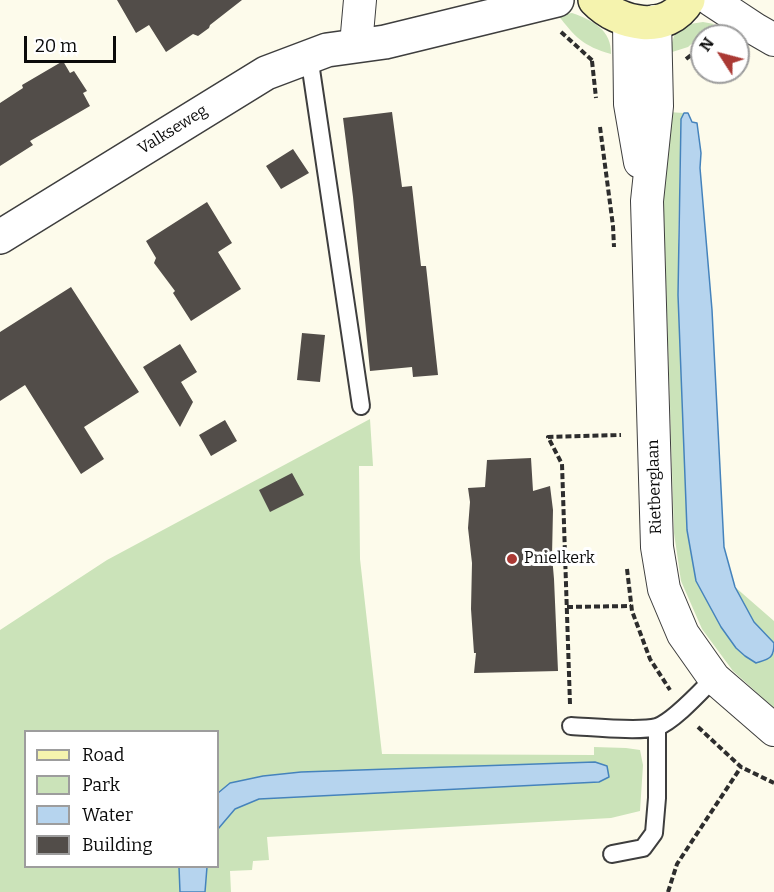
<!DOCTYPE html>
<html>
<head>
<meta charset="utf-8">
<style>
  body { margin:0 }
  #map { position:relative; width:774px; height:892px; overflow:hidden; background:#fdfbeb; font-family:Bitter,serif }
  canvas { display:block }
  .legend { position:absolute; left:24px; top:730px; width:195px; height:138px; box-sizing:border-box; background:#fff; border:2px solid #9d9d9d; margin:0; padding:8px 10px; list-style:none; font-size:18px; color:#0b0b0b }
  .legend li { display:flex; align-items:center; gap:12px; height:30px }
  .legend b { width:30px; border:2px solid #9d9d9d }
  .north { position:absolute; left:690px; top:24px; width:60px; height:60px; box-sizing:border-box; background:#fff; border:2px solid #9d9d9d; border-radius:50%; rotate:306deg; font-size:16px; font-weight:700; line-height:24px; text-align:center; color:#0b0b0b }
  .north::after { content:''; display:block; margin:auto; width:21px; height:27px; background:#aa3934; clip-path:polygon(50% 0,100% 100%,50% 72%,0 100%) }
  .scale { position:absolute; left:24px; top:36px; width:92px; height:27px; box-sizing:border-box; border:3px solid #0b0b0b; border-top:0; padding-left:8px; font-size:18px; line-height:21px; white-space:nowrap; color:#0b0b0b; -webkit-text-stroke:4px #fff; paint-order:stroke }
</style>
</head>
<body>
<div id="map">
<canvas width="774" height="892"></canvas>
<ul class="legend">
<li><b style="height:8px;background:#f5f3ae"></b>Road</li>
<li><b style="height:16px;background:#cbe3b9"></b>Park</li>
<li><b style="height:16px;background:#b6d4ee"></b>Water</li>
<li><b style="height:16px;background:#524d49"></b>Building</li>
</ul>
<div class="north">N</div>
<div class="scale">20 m</div>
</div>
<script>
const context = document.querySelector('canvas').getContext('2d');
context.lineJoin = 'round';
function fillPath(path, color) { context.fillStyle = color; context.fill(path, 'evenodd'); }
function strokePath(path, color, width, dash) { context.strokeStyle = color; context.lineWidth = width; context.lineCap = dash ? 'butt' : 'round'; context.setLineDash(dash || []); context.stroke(path); }
function label(font, color, halo, rows, align = 'center') {
  context.font = font + ' Bitter,serif'; context.lineWidth = 6; context.setLineDash([]); context.textBaseline = 'middle'; context.strokeStyle = halo; context.fillStyle = color; for (const [text, x, y, turn = 0] of rows) {
    context.save(); context.translate(x, y); context.rotate((+turn || 0) * Math.PI / 180); context.textAlign = isNaN(turn) ? turn : align; if (halo) context.strokeText(text, 0, 0); context.fillText(text, 0, 0); context.restore();
  }
}
fillPath(new Path2D(`
  M572,13C592,20 612,30 611,54C583,46 575,37 558,15Z
  M703,22L714,24L688,47L669,53L677,26Z
  M668,112L684,113L681,119L678,239L721,627L745,656L769,659L774,652V708L733,671L702,629L681,581L674,533L663,184Z
  M370,419L373,466H359L360,559L382,754L594,755V747L626,748L640,750L643,765L640,811L611,818L267,837L269,860L253,861L252,870L230,871L231,892H205L207,867L218,866V827L235,809L259,799L599,782L609,777L230,783L218,793V732H26V866L179,867L180,892H0V630L107,560Z
  M735,587L774,621V643L754,622Z`), '#cbe3b9');
const water = new Path2D(`
  M684,113H688L692,122L697,123L701,153L700,168L712,310L724,547L735,587L754,622L774,643C774,659 769,659 756,663L745,656L736,648L721,627L696,581L687,530L678,295L681,119Z
  M595,762L607,766L609,777L599,782L259,799L235,809L218,829V793L230,783L263,776L301,772Z
  M179,867H207L205,892H180Z`);
fillPath(water, '#b6d4ee');
strokePath(water, '#4583bc', 1.5);
fillPath(new Path2D(`
  M117,0H242L210,25L209,28L198,36L193,34L166,52L149,25L136,33Z
  M63,61L70,73L74,71L87,91L83,93L90,106L30,141L33,145L0,166V103L23,88L22,85Z
  M392,112L402,187L412,186L421,266H426L438,375L413,377L412,367L370,371L353,197L343,118Z
  M293,149L309,173L281,189L266,166Z
  M207,202L232,243L218,252L241,289L191,321L173,293L175,291L154,263L156,258L146,241Z
  M71,287L139,392L84,427L104,459L81,474L25,385L0,401V332Z
  M302,333L325,335L320,382L297,380Z
  M180,344L197,372L181,382L193,402L180,427L143,367Z
  M225,420L237,441L211,456L199,435Z
  M531,458L533,491L550,486L553,510L552,556L554,579L558,671L474,673L476,653H474L471,609L472,563L468,528L470,502L468,488L485,487L487,460Z
  M292,473L304,495L270,512L259,490Z`), '#524d49');
const service = new Path2D(`
  M309,56L361,406
  M571,726C592,727 639,732 657,727C674,721 701,691 714,678
  M612,854L643,848L654,833L657,798V727`);
const minor = new Path2D(`
  M711,0L755,29L774,40
  M655,21L657,106L647,201L657,547L664,589L683,634L714,678L774,730
  M629,22L630,104L640,162
  M356,45L360,0`);
const tertiary = new Path2D(`
  M0,237L266,73L327,50L385,42L557,0`);
const secondary = new Path2D(`
  M595,0C619,25 667,35 688,0`);
strokePath(service, '#3e3e3e', 20);
strokePath(minor, '#3e3e3e', 34);
strokePath(tertiary, '#3e3e3e', 36);
strokePath(secondary, '#2d2d2d', 36);
strokePath(new Path2D(`
  M561,32L593,61
  M686,59L702,47
  M592,61L596,98
  M600,127L613,226L614,247
  M627,569L632,611L650,659L670,690
  M567,607L631,606
  M570,704L562,464L548,437L621,435
  M698,727L741,767L774,783
  M668,892L677,864L741,767`), '#2d2d2d', 4, [6, 3]);
strokePath(service, '#fff', 16);
strokePath(minor, '#fff', 32);
strokePath(tertiary, '#fff', 33);
strokePath(secondary, '#f5f3ae', 33);
for (const [x, y, r, color] of [
  [512,559,6,"#aa3934"]
]) { const dot = new Path2D(); dot.arc(x, y, r, 0, 2 * Math.PI); context.fillStyle = color; context.fill(dot); strokePath(dot, '#fff', 2); }
label('16px', '#0b0b0b', '#fff', [
  ["Valkseweg",173,130,-32],
  ["Rietberglaan",655,487,-92]
]);
label('16px', '#0b0b0b', '#fff', [
  ["Pnielkerk",524,559]
], 'left');
</script>
</body>
</html>
